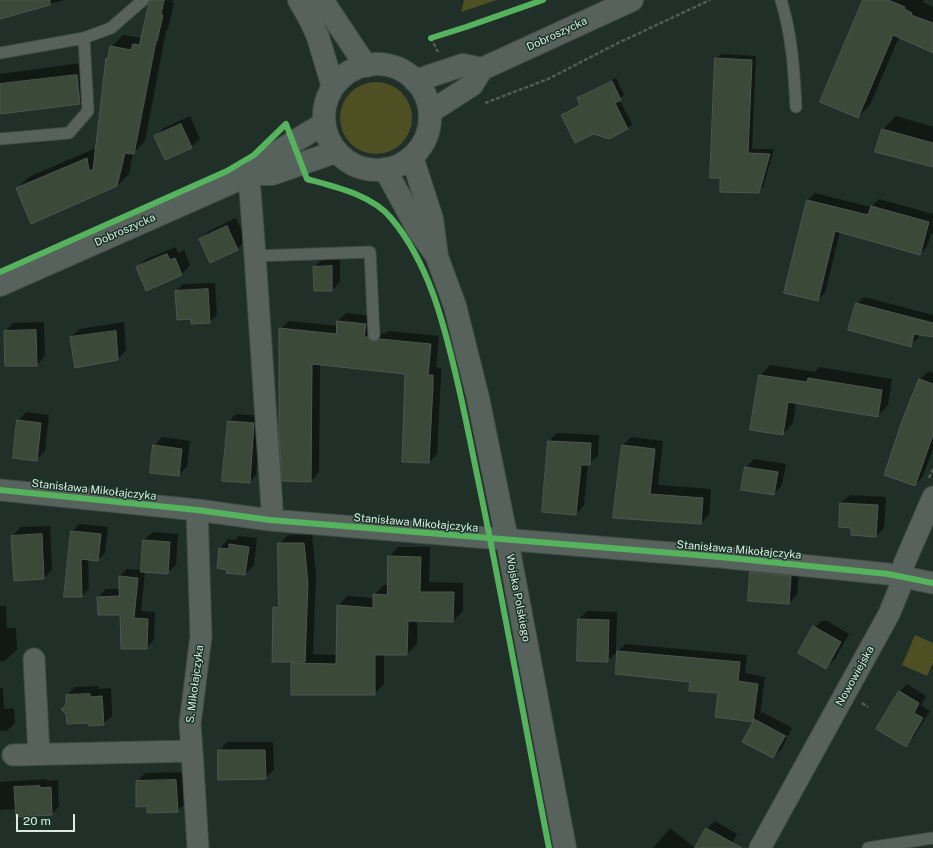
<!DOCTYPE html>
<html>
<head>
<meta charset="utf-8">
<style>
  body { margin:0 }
  #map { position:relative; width:933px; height:848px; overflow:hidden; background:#202f28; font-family:"Public Sans",sans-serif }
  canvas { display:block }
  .scale { position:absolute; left:16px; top:814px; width:59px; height:18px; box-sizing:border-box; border:2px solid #dbebe2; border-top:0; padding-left:5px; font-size:12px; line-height:14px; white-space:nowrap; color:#dbebe2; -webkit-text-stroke:3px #1a3528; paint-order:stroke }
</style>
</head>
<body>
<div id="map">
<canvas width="933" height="848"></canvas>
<div class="scale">20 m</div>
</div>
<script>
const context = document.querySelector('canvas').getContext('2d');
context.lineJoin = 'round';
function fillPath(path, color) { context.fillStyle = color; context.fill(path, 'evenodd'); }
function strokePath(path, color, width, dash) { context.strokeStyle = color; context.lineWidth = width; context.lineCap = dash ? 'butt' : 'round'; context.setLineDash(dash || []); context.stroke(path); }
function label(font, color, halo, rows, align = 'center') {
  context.font = font + ' "Public Sans",sans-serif'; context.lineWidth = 3; context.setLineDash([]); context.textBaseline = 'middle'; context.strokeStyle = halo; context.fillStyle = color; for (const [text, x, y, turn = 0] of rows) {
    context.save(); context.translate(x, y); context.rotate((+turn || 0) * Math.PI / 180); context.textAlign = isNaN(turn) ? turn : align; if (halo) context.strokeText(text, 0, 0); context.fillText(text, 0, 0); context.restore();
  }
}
fillPath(new Path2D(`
  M464,0H497L461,12Z
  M340 118a36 36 0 1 1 72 0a36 36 0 1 1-72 0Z
  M915,635L933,643V663L927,676L902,665Z`), '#4e4f23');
fillPath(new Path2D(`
  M0,0H64L0,18Z
  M151,0H173L172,3H174L168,29L166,31L145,141L133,153L129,174L117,186L17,188L29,177L96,148L107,59L109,57L111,47L123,35L141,38L143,36Z
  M864,0H923V2L933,7V52L899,37L870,105L858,117Z
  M721,54L756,56L752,149H774L763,187L758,192L716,59Z
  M89,62L93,90L80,103L0,113V74Z
  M616,78L624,95L619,99L632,124L628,128L562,115L566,111L581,104L578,98L582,94Z
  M190,116L200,139L191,147L155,136L164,128Z
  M896,116L933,127V166L883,129Z
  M815,193L871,207L879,199L933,214V234H931L927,246L920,254L840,232L825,293L818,300L808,200Z
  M236,218L246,240L237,249L200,239L209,231Z
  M176,247L178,253L184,250L190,265L182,274L146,290L137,267L146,259Z
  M340,258V282L332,290L314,267L323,259Z
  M215,283L217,315L210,322L192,318L176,291L183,284Z
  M864,297L933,315V336L919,334L918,338L910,345L857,304Z
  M346,313L373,316L376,329L380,333L384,334L389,331L439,336L436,367L441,368V376L437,454L429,462L406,373L320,364L319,472L311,481L280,329L289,321L338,326V321Z
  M44,322L45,356L37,365L5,332L13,323Z
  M124,322L126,350L118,359L71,337L80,329Z
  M770,365L815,372L819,367L892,379L888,405L878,416L796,403L793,423L783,434L760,376Z
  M929,371L933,373V449L923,476L915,485L903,421L920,379Z
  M26,412L49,415L45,451L36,460L18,421Z
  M236,414L261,416L256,475L249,482L228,422Z
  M557,433L599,435L598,456L588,464L584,505L576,514L549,441Z
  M162,437L190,441L187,466L179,475L154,446Z
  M631,437L663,441L658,485L711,489L709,515L701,523L614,517L623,445Z
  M754,459L786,464L782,485L774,494L746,468Z
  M850,495L886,497L884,528L876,536L852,527L841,503Z
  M79,524L108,527L105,553L98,560L88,559L89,589L81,596L72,532Z
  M50,526L52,570L44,578L15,580L12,536L21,527Z
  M153,532L178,534L176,565L167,573L145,572L141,611L155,612L154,640L146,648L121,614L98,597L106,589H120V576L127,569L142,570L144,540Z
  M288,535H312L316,574L313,654L337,655L338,606L347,596L374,598V595L384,585H388L389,557L398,547H430L429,582L463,583V611L453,621L417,620V644L407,654H384V684L374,694L292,664L295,661L274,608L279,603V544Z
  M239,536L257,538L254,565L245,574L228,569L218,568L220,548L228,539L235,540Z
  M760,564L799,568L797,595L789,603L751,573Z
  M0,606H6L7,628H16L17,649L5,661H0Z
  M587,611L617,612L616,653L607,661L579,619Z
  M821,621H827L849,634L835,659L826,668L813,630Z
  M626,644L747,655L745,673L765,677L760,715L762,712L792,728L788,736L757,720L755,721L787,738L781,750L773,757L754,721L716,716L719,692L618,651Z
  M907,684L926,696L921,705L930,711L913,738L906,746L899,692Z
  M98,686L99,689L111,688L112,716L103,724L89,722L67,705V695L75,687Z
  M0,688H3L4,709L14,708L15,723L7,731H0Z
  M227,742H273L274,770L265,778L219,751Z
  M185,772L186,803L177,811L148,805L137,782L145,773Z
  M47,779V781L58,780L59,806L52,814L16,809L0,810V782Z
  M715,821L737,834L729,848H696L707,828Z
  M670,828L695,848H653Z`), '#0007');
const building = new Path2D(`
  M0,0H50V5L0,19Z
  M150,0H164L161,14L163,15L157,41H156L134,154L125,153L117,186L31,224L16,188L87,158L89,170H93L106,58L108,59L110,46L131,50L133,44L139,45Z
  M863,0H888L905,7L904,9L912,13L911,15L933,23V53L893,35L858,118L820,102Z
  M715,58L752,60L748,153L770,154L759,193L720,192V178H710Z
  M77,75L80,104L0,114V84Z
  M612,81L621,100L615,103L628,129L609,139L594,134L575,143L561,115L580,105L577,98Z
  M181,124L192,148L165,160L154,136Z
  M882,129L933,143V167L875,152Z
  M807,200L868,215L871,206L929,222L920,255L835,231L818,301L784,293Z
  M227,226L238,250L210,263L199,239Z
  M167,254L170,260L175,258L182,275L146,291L136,267Z
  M332,266V291H314L313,267Z
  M208,289L210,323L191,324V319L177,320L175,291Z
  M856,303L933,323V337L914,334L911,347L848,330Z
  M337,321L366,324L364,337H368L371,341L375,342L380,339L431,344L428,375H433V385L429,463L402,462L405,374L312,364L311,482L282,481L279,434V328L336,334Z
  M36,330L37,366H5L4,331Z
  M116,331L118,360L75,368L70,337Z
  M759,375L807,382L808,378L882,390L878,417L788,402L783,435L750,430Z
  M919,379L933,384V435L915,486L884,475L902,421Z
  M17,420L41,423L37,461L13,458Z
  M228,421L254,423L250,483L222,481Z
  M548,441L591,443L590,465H581L576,515L542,512Z
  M153,445L182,449L179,476L150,473Z
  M622,445L655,449L650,494L703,498L701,524L613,518Z
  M745,467L778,472L774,495L741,490Z
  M840,503L878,505L876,537L851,535V528L839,527Z
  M71,531L101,534L98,561L81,559L82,597H64Z
  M42,534L44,579L14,581L11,536Z
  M143,540L170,542L168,574L141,572Z
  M278,543H304L308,583L305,662H272L273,607H278Z
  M229,544L249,547L245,575L226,573L227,570L217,568L219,548L229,549Z
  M388,556L421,557L420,592H454L453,622L408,621L407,655H375V695H291V663L336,664L337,605L373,608V594L387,595Z
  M750,572L791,576L789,604L748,601Z
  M119,576L138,578L134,618L148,619L147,649H121L120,615H98L97,597L119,596Z
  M578,619L609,620L608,662L577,661Z
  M813,626L841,642L826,669L798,653Z
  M617,651L740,662L738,681L758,684L753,721L754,719L785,736L773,758L742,742L753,722L715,717L718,693L689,691L690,682L616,674Z
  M899,691L919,703L914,713L923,718L906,747L876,729Z
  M90,694V697L102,696L104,725L89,726V723L67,724L66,714L61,709L66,705V695Z
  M218,750H265L266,779L218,780Z
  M176,780L178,812L147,813V806L136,807V781Z
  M40,786V788L51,787L52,815L16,817L14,787Z
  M706,828L742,848H695Z`);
fillPath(building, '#3b4939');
strokePath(building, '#4c574f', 1);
const service = new Path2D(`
  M781,0C792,35 794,71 796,107
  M84,38L111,28L143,0
  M0,53L84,38L88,111L69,133L0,139
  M255,256L370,252L374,335
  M868,848L933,838`);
const minor = new Path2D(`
  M245,177L250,190L255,256L272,508L270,520
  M0,490L197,510L270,520L720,557L888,574L933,583
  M34,659L39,754
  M192,751L198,848
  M13,755L192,751L190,724L201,636L197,510
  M760,848L889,614L901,585L904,564L933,497`);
const tertiary = new Path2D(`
  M251,174H272L335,152
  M0,285L251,174L266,159L323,124`);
const secondary = new Path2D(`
  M299,0L311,21L318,37L333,87
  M322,0L366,66
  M324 117a53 53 0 1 1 106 0a53 53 0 1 1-106 0Z
  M415,81L463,65L482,69
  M430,112L472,85L482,69L632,0
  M412,157L432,219L437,257L455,306L478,398L507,540L565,848
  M385,169L417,228L436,255`);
strokePath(service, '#404d47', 13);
strokePath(minor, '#404d47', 23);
strokePath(tertiary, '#404d47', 24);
strokePath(secondary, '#404d47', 24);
strokePath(new Path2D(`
  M431,38L438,52
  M485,103L548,79L616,44L710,0
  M929,478L933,469
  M862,703L868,707`), '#525d58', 2.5, [4, 2]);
strokePath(service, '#57625d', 11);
strokePath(minor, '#57625d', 21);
strokePath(tertiary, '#57625d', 22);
strokePath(secondary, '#57625d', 22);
strokePath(new Path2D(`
  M431,38L466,27L543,0
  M0,272L227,171L254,155L286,124L307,179C336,187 372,195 391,218C429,263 444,324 457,380C466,418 473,456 481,494C505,612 526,730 549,848
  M0,490L197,510L270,520L720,557L888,574L933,583`), '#56b35d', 6);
label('11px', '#dbebe2', '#1a3528', [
  ["Dobroszycka",557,34,-25],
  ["Dobroszycka",125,230,-24],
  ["Stanisława Mikołajczyka",94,490,6],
  ["Stanisława Mikołajczyka",416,523,5],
  ["Stanisława Mikołajczyka",739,550,5],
  ["Wojska Polskiego",518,598,79],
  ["Nowowiejska",855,676,-61],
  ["S. Mikołajczyka",195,684,-83]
]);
</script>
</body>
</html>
